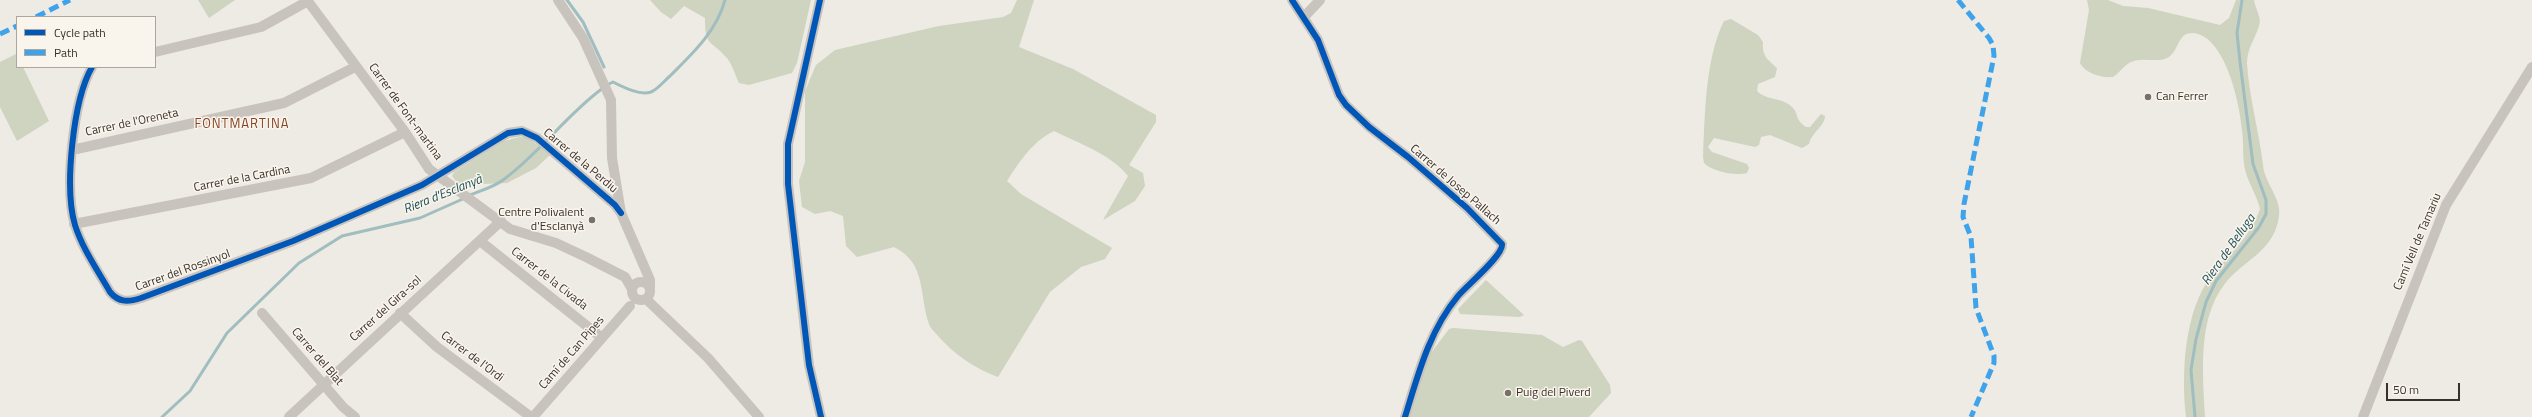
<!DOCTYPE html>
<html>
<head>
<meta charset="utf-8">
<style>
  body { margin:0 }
  #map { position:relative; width:2532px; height:417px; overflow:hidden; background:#eeeae4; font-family:"Titillium Web",sans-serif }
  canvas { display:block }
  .legend { position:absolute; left:16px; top:16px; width:140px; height:52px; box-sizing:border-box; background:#faf5ec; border:1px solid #ada69e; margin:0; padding:5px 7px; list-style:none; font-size:12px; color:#39302a }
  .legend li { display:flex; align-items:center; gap:8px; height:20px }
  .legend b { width:20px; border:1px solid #ada69e }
  .scale { position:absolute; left:2386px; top:383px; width:74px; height:18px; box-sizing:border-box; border:2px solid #39302a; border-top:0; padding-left:5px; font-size:12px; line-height:14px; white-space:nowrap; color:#39302a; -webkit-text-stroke:3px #faf5ec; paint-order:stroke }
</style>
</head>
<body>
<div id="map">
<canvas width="2532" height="417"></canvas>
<ul class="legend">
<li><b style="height:5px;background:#0057b8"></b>Cycle path</li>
<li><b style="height:5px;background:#3fa3eb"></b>Path</li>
</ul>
<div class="scale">50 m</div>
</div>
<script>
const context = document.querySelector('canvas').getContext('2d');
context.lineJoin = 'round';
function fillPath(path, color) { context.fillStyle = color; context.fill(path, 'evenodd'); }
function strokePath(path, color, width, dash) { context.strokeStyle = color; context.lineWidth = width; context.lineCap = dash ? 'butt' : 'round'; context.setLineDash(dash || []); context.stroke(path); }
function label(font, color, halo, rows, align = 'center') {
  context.font = font + ' "Titillium Web",sans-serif'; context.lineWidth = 3; context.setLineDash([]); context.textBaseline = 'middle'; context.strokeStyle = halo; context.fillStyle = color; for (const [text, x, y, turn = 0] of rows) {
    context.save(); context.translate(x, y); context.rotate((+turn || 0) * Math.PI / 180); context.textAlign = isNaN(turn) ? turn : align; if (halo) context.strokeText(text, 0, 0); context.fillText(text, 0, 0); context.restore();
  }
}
fillPath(new Path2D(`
  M198,0H235L209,18Z
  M650,0H811L797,63L792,73L749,85L739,83C735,75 732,63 726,57C710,39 705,47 705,18L684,6L671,19L661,12Z
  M1017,0H1034L1019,47L1073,69L1156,115V122L1129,165L1143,173L1145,186L1135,201L1103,220L1128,176C1111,154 1078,143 1054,131C1033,141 1019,162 1007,181L1021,194L1112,248L1105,259L1081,267L1050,292L998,377C974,368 955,355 938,336C935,332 930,328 929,324C919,296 927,263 894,247L857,257L846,246L843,216L830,211L815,214L802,207L799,181L805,162V91L816,65L835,50L939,26L1003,17L1011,13Z
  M2087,0H2108L2123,6L2148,8L2220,25L2229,18L2236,0H2254C2255,9 2262,17 2259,26C2255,39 2247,49 2247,63C2249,97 2259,131 2263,165C2264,182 2282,199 2279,216C2274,253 2243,259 2224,285C2197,320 2203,376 2205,417H2186C2181,375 2184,310 2212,275C2231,253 2250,237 2260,209C2257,195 2248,183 2245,169C2242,156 2244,143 2242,130C2240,104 2225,34 2192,33C2178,33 2179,49 2170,56C2160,65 2141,55 2129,63C2123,67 2119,73 2113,77C2102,78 2086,74 2080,63L2089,10Z
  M1731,19L1758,35L1763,42C1762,56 1767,59 1777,68L1775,77L1758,84L1757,91C1767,101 1782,97 1792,107C1799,113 1794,119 1806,127H1810L1821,114L1825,116C1825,126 1811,133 1809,144L1802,148L1770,135L1761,137L1759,145L1755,147L1714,138L1708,147L1712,152L1747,164L1749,168L1747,173C1735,176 1713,172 1704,163L1703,157C1705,115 1705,59 1724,21Z
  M16,54L17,67H23L49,121L17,141L0,107V62Z
  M519,137H527L550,155L536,168L507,183L459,185L452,176L454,172L504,141Z
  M1486,280L1524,315L1520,317L1460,314L1458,309Z
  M1453,328L1542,335L1563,347L1579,340L1582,341L1610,385L1611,393L1589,417H1410L1428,357L1449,329Z`), '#ced4bf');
strokePath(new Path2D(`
  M567,0L583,22L604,67
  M607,85L613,82C623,87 640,96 651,92C658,89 664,81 670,76C692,54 717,31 725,0
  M470,195C480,191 494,187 503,180C540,153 566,115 603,88
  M162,417L190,391L227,333L299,263L342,236L420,218L465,198
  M2195,417L2191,370L2196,339L2206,302L2216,281L2259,227L2266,214V200L2253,164L2240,62L2237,33L2242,0`), '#a0bdbf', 3);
strokePath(new Path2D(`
  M307,0L405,132L429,169L510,229L556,243L588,258L625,277L632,289
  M558,0L583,38L611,100L612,158L621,213L650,280V287
  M820,0L788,144V184L809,365L821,417
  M1292,0L1318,40L1339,95L1346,105L1369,127L1408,157L1467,208L1502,244C1504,255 1466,286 1458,296C1429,331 1418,375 1405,417
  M1304,17L1320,0
  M155,52L261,27L308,1
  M92,67C73,100 64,188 75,225C82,248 98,271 110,292C119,303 129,302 141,298L293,241L422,185L508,133L522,131L537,138L615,205L621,213
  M72,150L284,103L355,67
  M74,224L311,178L405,132
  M480,241L602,338
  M632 291a9 9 0 1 1 18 0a9 9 0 1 1-18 0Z
  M646,299L708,358L759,417
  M262,313L343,407L355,417
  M400,313L437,347L531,417
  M289,417L501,221
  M533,417L630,306
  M2363,417L2446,205L2532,67`), '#c8c3bd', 10);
strokePath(new Path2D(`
  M1958,0L1989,38L1993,45L1994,56L1964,204L1963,217L1971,237L1976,308L1994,356V363L1971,417
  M36,17L70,0
  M0,34L17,26`), '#3fa3eb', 5, [10, 5]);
strokePath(new Path2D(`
  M820,0L788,144V184L809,365L821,417
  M1292,0L1318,40L1339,95L1346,105L1369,127L1408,157L1467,208L1502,244C1504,255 1466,286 1458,296C1429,331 1418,375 1405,417
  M92,67C73,100 64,188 75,225C82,248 98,271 110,292C119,303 129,302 141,298L293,241L422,185L508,133L522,131L537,138L615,205L621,213`), '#0057b8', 6);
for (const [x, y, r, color] of [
  [2148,97,4,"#78716b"],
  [592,220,4,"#78716b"],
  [1508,393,4,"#78716b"]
]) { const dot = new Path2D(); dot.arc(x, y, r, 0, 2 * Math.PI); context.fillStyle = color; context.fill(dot); strokePath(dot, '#faf5ec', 1.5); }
label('12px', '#39302a', '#faf5ec', [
  ["Can Ferrer",2156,97],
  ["Centre Polivalent",584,213,"right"],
  ["d'Esclanyà",584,227,"right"],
  ["Puig del Piverd",1516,393]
], 'left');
label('12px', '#39302a', '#faf5ec', [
  ["Carrer de Font-martina",405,112,54],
  ["Carrer de l'Oreneta",132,123,-12],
  ["Carrer de la Perdiu",580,161,40],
  ["Carrer de la Cardina",242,179,-11],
  ["Carrer de Josep Pallach",1455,185,41],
  ["Camí Vell de Tamariu",2418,242,-67],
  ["Carrer del Rossinyol",183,271,-20],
  ["Carrer de la Civada",549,279,38],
  ["Carrer del Gira-sol",386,309,-42],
  ["Camí de Can Pipes",572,353,-49],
  ["Carrer del Blat",317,357,49],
  ["Carrer de l'Ordi",472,357,37]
]);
context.letterSpacing = '1px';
label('13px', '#864326', '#faf5ec', [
  ["FONTMARTINA",242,125]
]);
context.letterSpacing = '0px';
label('italic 13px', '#21525a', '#faf5ec', [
  ["Riera d'Esclanyà",443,195,-22],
  ["Riera de Belluga",2229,250,-55]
]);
</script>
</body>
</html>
